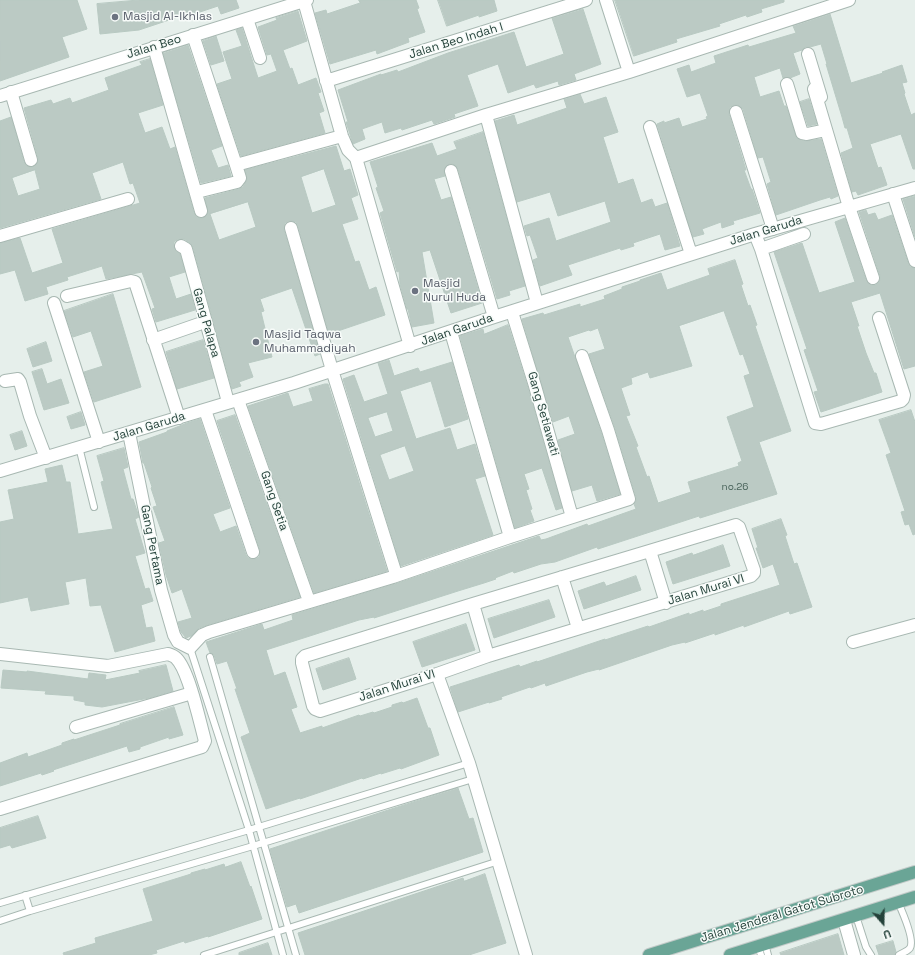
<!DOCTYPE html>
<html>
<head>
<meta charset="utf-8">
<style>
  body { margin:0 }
  #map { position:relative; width:915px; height:955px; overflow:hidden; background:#e6efeb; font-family:"Space Grotesk",sans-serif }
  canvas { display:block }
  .north { position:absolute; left:863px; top:903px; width:40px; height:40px; -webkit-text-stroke:3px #f7fbf9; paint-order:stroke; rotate:160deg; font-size:11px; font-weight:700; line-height:16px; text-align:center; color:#24423a }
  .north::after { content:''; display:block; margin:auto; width:14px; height:18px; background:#24423a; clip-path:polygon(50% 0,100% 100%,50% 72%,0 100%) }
</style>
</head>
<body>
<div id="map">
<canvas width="915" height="955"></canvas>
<div class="north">U</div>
</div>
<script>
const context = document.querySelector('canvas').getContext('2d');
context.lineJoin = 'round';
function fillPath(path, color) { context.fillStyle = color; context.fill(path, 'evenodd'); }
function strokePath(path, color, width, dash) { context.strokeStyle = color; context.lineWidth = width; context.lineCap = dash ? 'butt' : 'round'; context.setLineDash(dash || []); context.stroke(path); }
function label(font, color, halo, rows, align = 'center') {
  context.font = font + ' "Space Grotesk",sans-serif'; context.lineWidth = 3; context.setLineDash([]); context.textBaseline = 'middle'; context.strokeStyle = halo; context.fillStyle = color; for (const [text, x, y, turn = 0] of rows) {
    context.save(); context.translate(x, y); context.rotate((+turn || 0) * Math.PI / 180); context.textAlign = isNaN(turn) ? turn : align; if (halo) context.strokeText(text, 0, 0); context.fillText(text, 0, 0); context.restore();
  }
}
const building = new Path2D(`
  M0,0H77L87,29L62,37L69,57L0,81Z
  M139,0H236L239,8L221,14L218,6L194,14L193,12L139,30L100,34L97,4Z
  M359,0H416L419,8L417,9L425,32L408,38L409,42L377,54L376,50L330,64L315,13L326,10L327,14L360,3Z
  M438,0H494L497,11L479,17V15L447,26Z
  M615,0H784V2L761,9L762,12L747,17L746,15L719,24L720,26L676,39L677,42L634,56Z
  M583,9L601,64L574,74L576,80L559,85L558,81L536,88L534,84L508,93L498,64L467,75L478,106L454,114L455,117L434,124L432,120L402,130L401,128L385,133L382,122L362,129L365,139L353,144L346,122H348L338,90L381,74V75L397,70L398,72L448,53L514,32L526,67L564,54L552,18Z
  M298,11L307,41L283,50L290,69L292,68L298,85L316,78L321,92L318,93L324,111L319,113L325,133L241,156L217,84L232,79L223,52L242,46L236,30L242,28L258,78L277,71L271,54L267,55L258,27L277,20L276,18Z
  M830,14L851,83L883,73L882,72L902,65L907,82L902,83L905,93L904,94L911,115L915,113V169H913L901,134L870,144L878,168L881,167L887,185L858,195L856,191L852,192L841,153L853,148L847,128H845L842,117L826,64H827L821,44L810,47H805L802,50L793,53L800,74L790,78H783L780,68L754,77L760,97L779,91L784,106H786L797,138L806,141L821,139L838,196L831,199L830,197L820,200L776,215L767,184L771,182L763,157L758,158L743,109L738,105H734L730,107L729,114L746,170H744L751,189H752L760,213L733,221L734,224L722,228L721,222L702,229L704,234L693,237L657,124L664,121V123L679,118L682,127L707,119L706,117L708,116L700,93L687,97L677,69L689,65L691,72L716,63L714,56L748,45L749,47L796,33L793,26Z
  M216,36L224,61L211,65L203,41Z
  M188,45L222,146L211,150L218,168L228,165L231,176L201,183L163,53Z
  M150,59L163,105L138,113L145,133L162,127L170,149L175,147L194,213L199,218H203L208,213L205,198L239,189L243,187L247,179L245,170L336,146L344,171L350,169L358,195L351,198L358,219L342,224L355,262L359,261L369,290L376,287L385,315L329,334L298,226L296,222L292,221H289L285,223L284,230L320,354L315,356L292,288L260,299L264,311L261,312L272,357L248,363L253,377L239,382L241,386L232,389L193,247L190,243L184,239L177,240L174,242V246L175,250L180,254L185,272L169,277L176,299L191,294L195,310L156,322L152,309L155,308L142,272L106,279L102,266L67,277L68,280L46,287L48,294L25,301L15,270L0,274V243L20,238L32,273L63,263L52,229L140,203L133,183L130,184L123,162L92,173L101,199L0,228V121L11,117L24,162L29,167H33L38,162V158L24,108L51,100L53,104L70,98L72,103L109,90L105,78L142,65L140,62ZM324,169L336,205L312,213L301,177ZM35,170L40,189L18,196L12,178ZM248,202L256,227L219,240L210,214Z
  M580,94L584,104L606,97L618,132L603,137L618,184L633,179L641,203L652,199L655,207L667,203L680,246L665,250L660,234L633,243L634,246L621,250L620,248L568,265L572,275L540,286L533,260L538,258L530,235L527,236L524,226L549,218L556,241L611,222L605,201L558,216L550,192L517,202L495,121L514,115L517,125L567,108L564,99Z
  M809,99L817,124L808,126L800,102Z
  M483,132L525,286L509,291L510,295L497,299L458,169L453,164H449L444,169L445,176L434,179L441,200L451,197L482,303L451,313L430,250L422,252L434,323L412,327L408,309H407L400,284L399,271L397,272L380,213L384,211L376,188L378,187L370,162L432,143L437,156L457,149L454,142Z
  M915,196V237L903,199Z
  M866,210L868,215L875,213L878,220L892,215L908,263L910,267L915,268V366L904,369L880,293L851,302L859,326H857L866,353L874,373H876L882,392L821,412L814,392L818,391L804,350L807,349L774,252L802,243L819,293L855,282L835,222L845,218L866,280L871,285H876L880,280V276L859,212Z
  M735,260L743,284L741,285L748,306L750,305L757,325L755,326L791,431L759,442L777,494L700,518L699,516L598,549L597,547L555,562L541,564L514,573L513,571L495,578L496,579L484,583L458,591L374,618V617L359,620L316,634L266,650L274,676L285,672L297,707L291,709L300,733L322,726V728L359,715L360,716L373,712L374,713L392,707V705L402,702L403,703L417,698L428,728H430L439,755L401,769L400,768L381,774V773L363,779L362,778L300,799V798L266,809L241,737L250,733L235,689H237L227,661L217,664L214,655L210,653L206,642L262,624L264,630L293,620L292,615L395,584L539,536L541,540L546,539L587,524L588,526L636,509L634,504L636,501V497L615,428L589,354L605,349L598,328L590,331L589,330L568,337L601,432L620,494L597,501L592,485L572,491L558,440L575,434L569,416L553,422L522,319L543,313L544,315L580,304V307L605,299L604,296L622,289V287L640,281V280L661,273L667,290L710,275L708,269ZM724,311L740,355L743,354L750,374L744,376L754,407L727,417L742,461L738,463L739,466L688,482L691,492L658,503L649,476L647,477L636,447L638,446L626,416L630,415L621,388L632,384L631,378L648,372L650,378L692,366L679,326Z
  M113,294L141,387L94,402L84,372L103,366L91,331L73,337L64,311Z
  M508,325L528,388L562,508L556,510L542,468L524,474L529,489L526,490L532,509L530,510L534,521L515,528L460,336L483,329L484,334Z
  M203,340L214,378L177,389L166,352Z
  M46,342L52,361L33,367L27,349Z
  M389,360L394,376L418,368L420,372L452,362L468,419L445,427L431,381L400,391L416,439L450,428L457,450L475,444L485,476L475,479L493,535L401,566L343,379L354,375L364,402L388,394L378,363ZM387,412L393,431L375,437L368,418ZM405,446L414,471L389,480L380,455Z
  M42,369L47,384L61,379L69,403L44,410L32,372Z
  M325,384H328L387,571L314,593L248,406L288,393L293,407L313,401L309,389Z
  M911,410L915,422V534L913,535L909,524L905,525L901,512L905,511L886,455L891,453L879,420Z
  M81,412L85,425L71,429L67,417Z
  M235,415L300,597L207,625L199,628L191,636L186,638L181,632L178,622L192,618L182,589L172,593L166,575L159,543L165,541L153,507L157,506L151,488L152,487L144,463H143L139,442L167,432V431L187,423L200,419L230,508L213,514L220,532L236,526L246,555L248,558L255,559L259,557L260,550L217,421Z
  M22,431L27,446L15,450L10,435Z
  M124,448L128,467L123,469L131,499H133L139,517L135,519L145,553L135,556L145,589L149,588L153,601L141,605L146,628L152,627L155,641L115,652L101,605L90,606L86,578L65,582L69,604L31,611L28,597L0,603V522L14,519L8,490L48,482L45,469L62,465L66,482H70L78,534L113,529L101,482L104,481L97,456Z
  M781,519L787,535L785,536L794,564L797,563L812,607L790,614L789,611L744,627V625L715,635V633L685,643V642L672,645L599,670V669L587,672L546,686L545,683L531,688L530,687L501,697L502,699L489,703V702L458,712L450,687L519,665L520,667L537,661V662L605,639V640L648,626L649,627L689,613V615L703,610V612L721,606V604L780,585L773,564L763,568L756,548H758L752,529Z
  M723,545L730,566L673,584L666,562L692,553L693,555Z
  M636,576L641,590L584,609L578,591L604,582L606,586Z
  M549,600L555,617L494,638L488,619Z
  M466,624L475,650L422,667L413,642Z
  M349,658L356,679L323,690L316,669Z
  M166,665L173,691L149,698L102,707L85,705V702L74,700V696L45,694L46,691L1,688L3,670L27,672V671L88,679L89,673L106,675L105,680L140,673L139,671Z
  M174,707L183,735L169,739V737L140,747V749L129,752L127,746L53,770L54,771L42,775L41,773L0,786V763L27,753L28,757L62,745V743L74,739V740L120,725V724Z
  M458,788L469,819L473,818L483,852L299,913L296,904L287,907L270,849L382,812Z
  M38,816L46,838L12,848L10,845L0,848V828Z
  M241,862L250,887L251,886L262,919L208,937V936L185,943L184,941L156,950L157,953L149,955H64L63,953L96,943L95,938L153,921L143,889L191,874V873L205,869V870L224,864L225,867Z
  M485,874L506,943L469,955H305L298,933L463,878L464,881Z
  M838,934L844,955H781L780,953Z
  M893,941L896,952L895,955H879L876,946Z
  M268,943L272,955H239V953Z`);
fillPath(building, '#bbcac4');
strokePath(building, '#b8c9c2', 1);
const service = new Path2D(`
  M79,447L94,507
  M190,648L249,830L283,955
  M210,657L296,955
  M25,895L30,911
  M898,902C902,911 915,940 910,948C908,951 902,953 899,955
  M0,903L249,830L469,763
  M856,916L866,947L871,955
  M0,921L30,911L253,846L473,779
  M765,944L768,955
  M758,946L761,955
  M204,955L499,861`);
const minor = new Path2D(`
  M606,0L629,72
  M304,1L342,136L348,150L356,158L410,346
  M247,19L260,58
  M193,35L236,165
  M154,47L201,211
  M808,54L821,97
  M326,81L586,0
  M787,84L802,133L807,134L826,130
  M814,89L849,207L873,278
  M11,92L31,160
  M0,96L307,0
  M736,112L773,229
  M486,115L537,303
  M650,127L691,254
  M356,158L486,115L629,72L849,0
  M451,171L494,317
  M197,192L237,182L240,178L236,165L342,136
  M893,194L915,261
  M291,228L332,370L395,571
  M755,234L761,249L815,423L821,424L901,401L903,399L904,395L879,318
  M0,236L128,199
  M181,246L186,249L228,402
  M761,249L804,234
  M67,296L131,281L135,282L179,418
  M54,303L99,442
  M512,312L535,386L572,517
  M451,332L510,537
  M153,340L199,324
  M5,381L18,379L20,382L30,416L46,458
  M238,400L309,601
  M205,410L253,552
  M129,433L161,590L174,635L178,642L190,648L202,635L209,632L393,577L510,537L629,499L608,430L582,356
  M0,471L294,383L494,317L755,234L915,188
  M736,525L739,527L754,570V573L751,576L488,656L437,674L320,711L315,709L313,706L302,663V659L305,656L473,604Z
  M650,551L666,603
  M562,577L578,628
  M473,604L488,656
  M853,642L915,625
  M0,654L108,666L168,654C171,655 174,656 176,658C189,670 200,723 205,741L202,747L0,809
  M437,674L469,763L526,955
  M76,727L192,693
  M844,920L854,955`);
const primary = new Path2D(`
  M649,955L915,872
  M730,955L915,897`);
strokePath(service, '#a8b8b2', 8);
strokePath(minor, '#a8b8b2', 14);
strokePath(primary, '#c2cac8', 14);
strokePath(service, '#fff', 6);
strokePath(minor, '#fff', 12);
strokePath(primary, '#6aa596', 12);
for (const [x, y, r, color] of [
  [115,17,4,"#6b7280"],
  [415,291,4,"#6b7280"],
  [256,342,4,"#6b7280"]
]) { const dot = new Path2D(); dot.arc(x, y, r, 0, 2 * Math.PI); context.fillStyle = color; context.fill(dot); strokePath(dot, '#f7fbf9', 1.5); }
label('10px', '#4a645c', null, [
  ["no.26",735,487]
]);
label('12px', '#5b616d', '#f7fbf9', [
  ["Masjid Al-Ikhlas",123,17],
  ["Masjid",423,284],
  ["Nurul Huda",423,298],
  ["Masjid Taqwa",264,335],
  ["Muhammadiyah",264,349]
], 'left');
label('12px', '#24423a', '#f7fbf9', [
  ["Jalan Beo Indah I",456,41,-17],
  ["Jalan Beo",154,47,-17],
  ["Jalan Garuda",766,231,-17],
  ["Gang Palapa",206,323,74],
  ["Jalan Garuda",457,330,-19],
  ["Gang Setiawati",543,414,74],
  ["Jalan Garuda",149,427,-17],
  ["Gang Setia",274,501,71],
  ["Gang Pertama",152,545,79],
  ["Jalan Murai VI",706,590,-17],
  ["Jalan Murai VI",397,686,-18],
  ["Jalan Jenderal Gatot Subroto",782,914,-17]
]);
</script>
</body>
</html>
